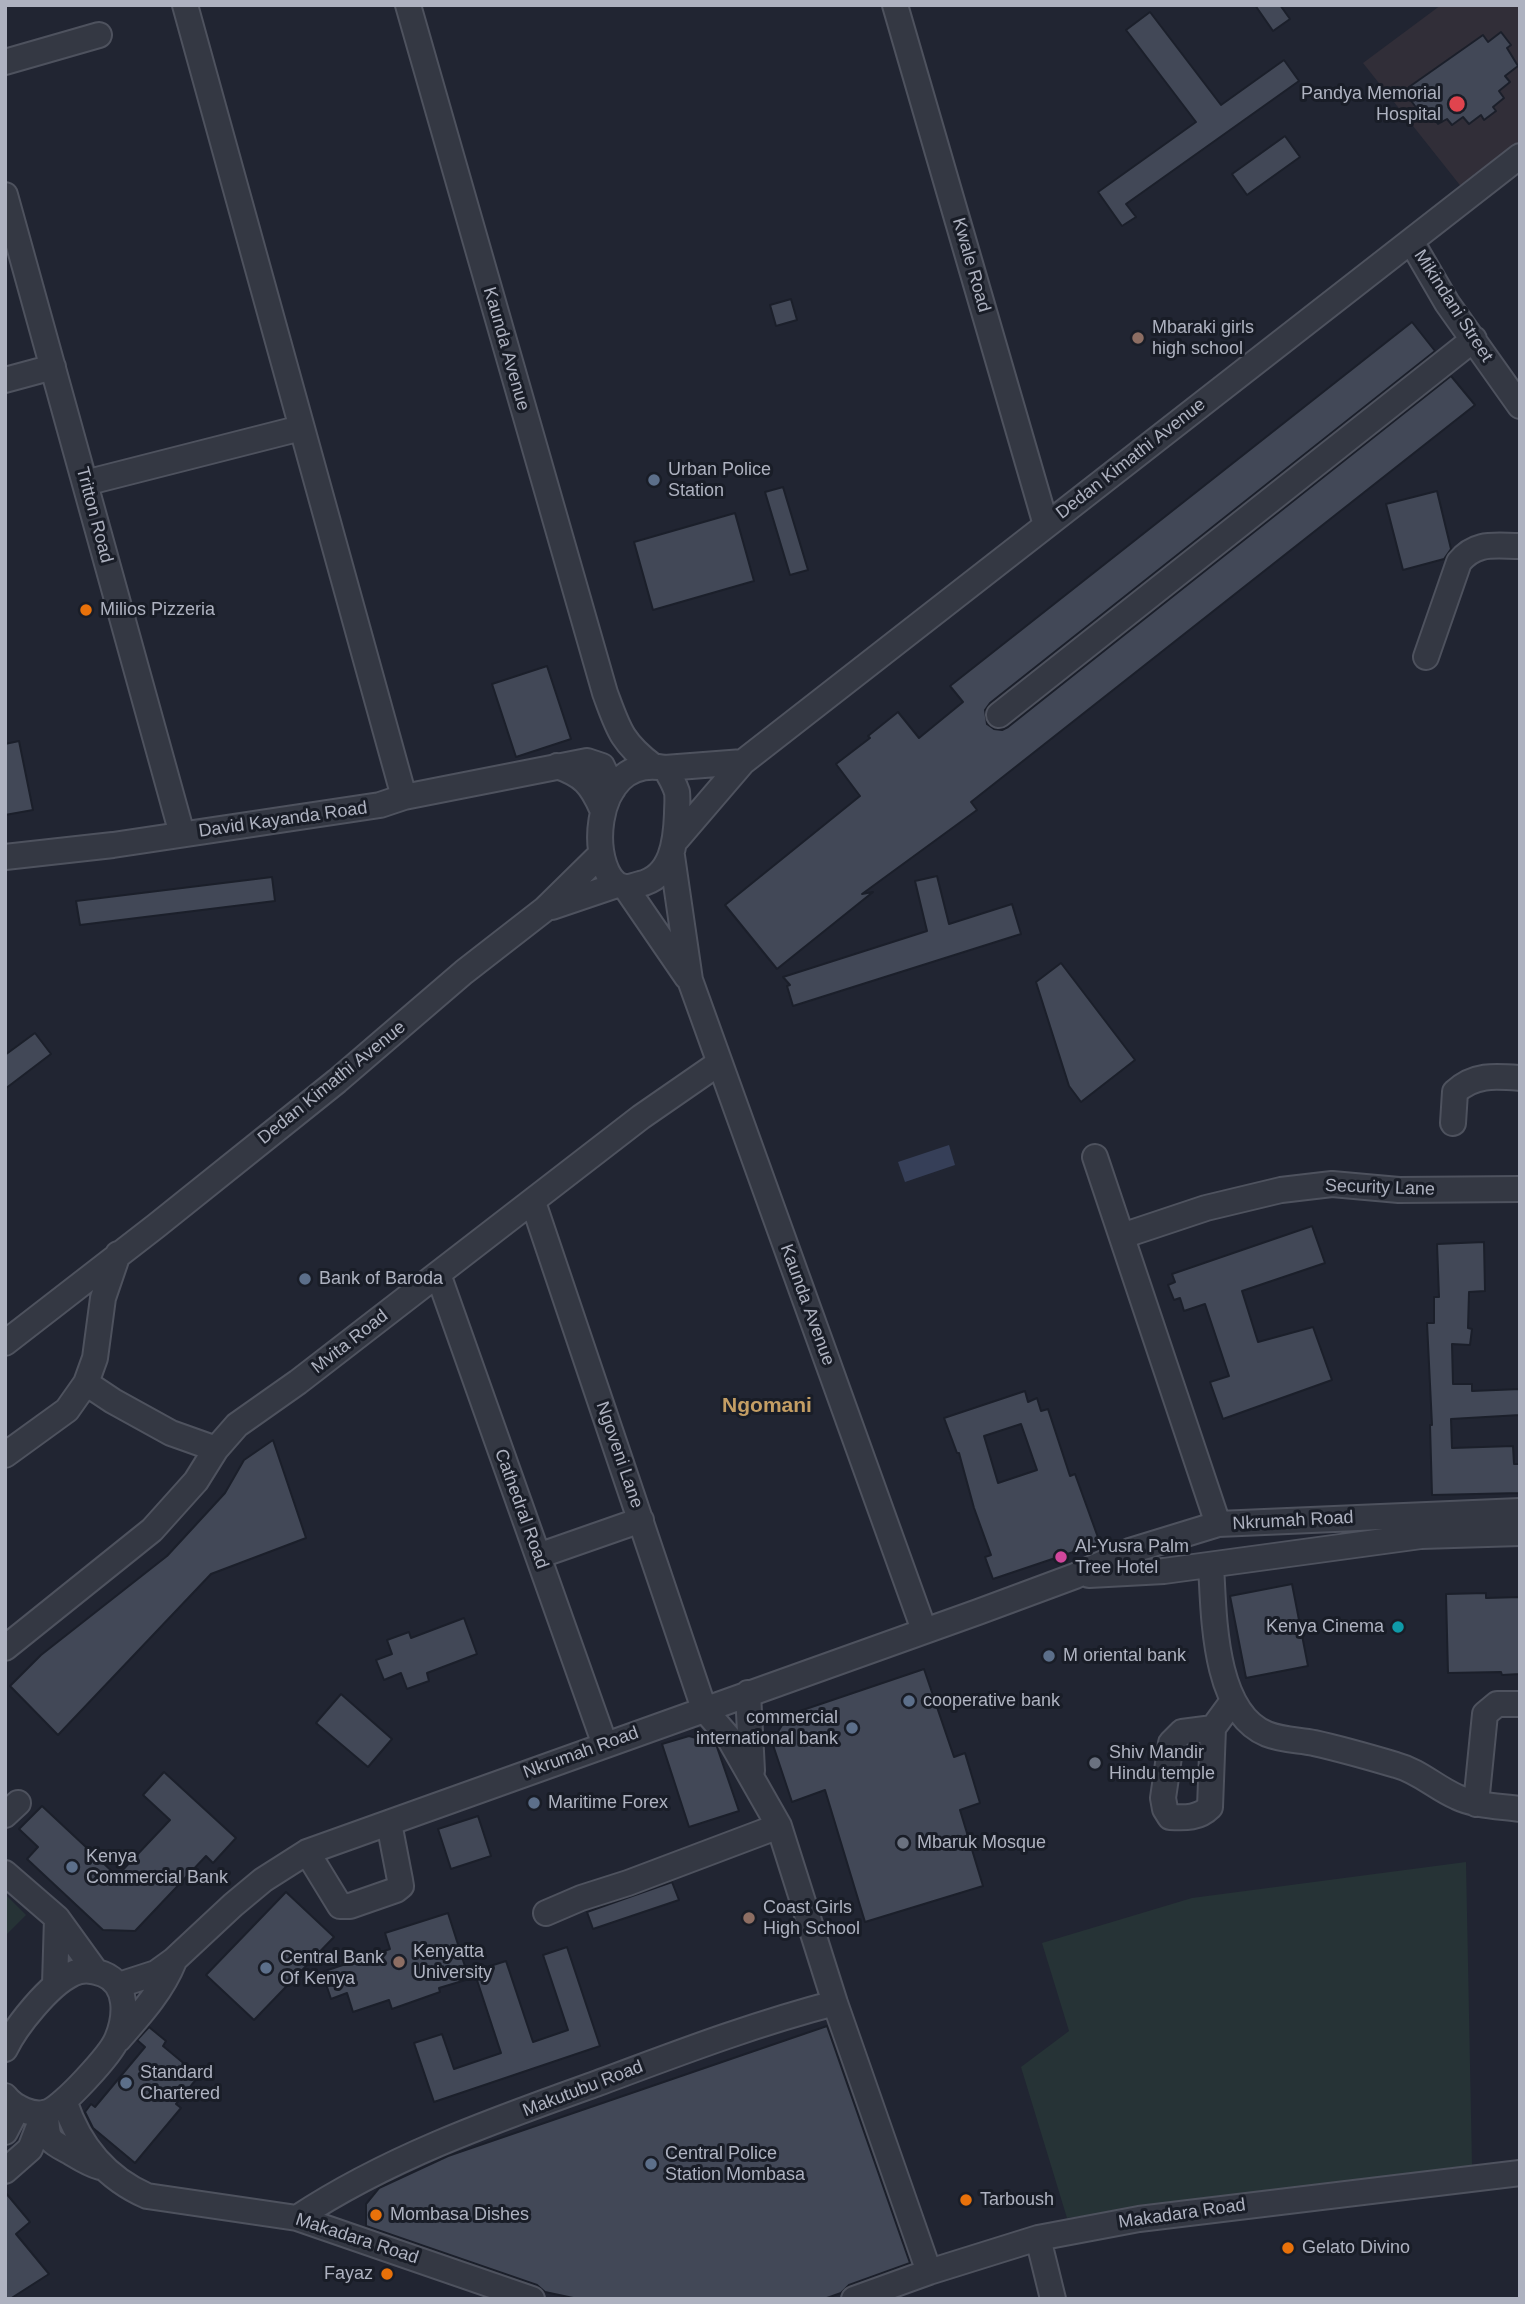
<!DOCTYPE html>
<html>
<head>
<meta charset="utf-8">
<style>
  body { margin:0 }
  #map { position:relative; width:1525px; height:2304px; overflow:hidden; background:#212532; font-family:Helvetica,sans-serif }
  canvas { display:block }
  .frame { position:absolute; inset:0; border:7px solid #aeb2c0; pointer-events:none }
</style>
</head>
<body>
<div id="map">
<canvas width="1525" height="2304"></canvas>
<div class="frame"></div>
</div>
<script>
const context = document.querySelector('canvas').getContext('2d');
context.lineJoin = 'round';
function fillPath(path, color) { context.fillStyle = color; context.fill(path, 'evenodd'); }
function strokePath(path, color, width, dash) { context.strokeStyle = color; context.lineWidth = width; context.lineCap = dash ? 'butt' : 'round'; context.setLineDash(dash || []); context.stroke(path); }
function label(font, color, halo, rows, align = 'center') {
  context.font = font + ' Helvetica,sans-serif'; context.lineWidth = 6; context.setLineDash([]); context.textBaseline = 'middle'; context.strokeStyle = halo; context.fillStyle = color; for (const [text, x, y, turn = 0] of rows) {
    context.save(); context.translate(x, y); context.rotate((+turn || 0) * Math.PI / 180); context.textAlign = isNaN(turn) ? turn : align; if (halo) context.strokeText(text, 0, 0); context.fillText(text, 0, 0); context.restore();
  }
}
fillPath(new Path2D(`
  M1441,5H1520V144L1463,189L1363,63Z`), '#312e38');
fillPath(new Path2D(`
  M1466,1862L1472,2166L1067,2218L1021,2067L1069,2031L1042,1943L1192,1898Z
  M5,1894L26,1915L5,1936Z`), '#263336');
fillPath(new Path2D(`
  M949,1145L955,1165L905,1182L898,1162Z`), '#363f58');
const building = new Path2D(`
  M1255,5H1280L1290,19L1273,31Z
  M1150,12L1221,105L1284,60L1299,81L1126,204L1136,217L1122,226L1098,192L1196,122L1126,30Z
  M1501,32L1511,45L1507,48L1518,66L1505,76L1510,82L1499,91L1504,98L1493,107L1496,111L1484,120L1481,115L1469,124L1463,117L1452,125L1447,119L1438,124L1424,106L1418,110L1409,98L1414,93L1409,87L1483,35L1488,42Z
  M1285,136L1300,157L1247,195L1232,174Z
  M791,299L797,320L776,326L770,305Z
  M1412,322L1435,351L990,703L985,710L987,724L994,729L1002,730L1008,727L1451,376L1475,405L971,802L977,810L862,894L873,892L777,969L725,905L860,796L836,764L870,738L868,736L898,712L919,738L963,702L950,686Z
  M783,487L808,570L790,575L765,492Z
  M1437,491L1451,549L1444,559L1403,570L1386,504Z
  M735,513L754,581L653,610L634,542Z
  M547,666L571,739L516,757L492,684Z
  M19,741L33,810L5,815V744Z
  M937,876L949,924L1012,904L1021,934L793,1006L787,986L790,985L783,977L927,931L915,881Z
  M272,877L275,901L80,925L76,901Z
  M1061,963L1135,1060L1081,1102L1069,1086L1036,982Z
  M35,1033L51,1054L5,1089V1055Z
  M1312,1226L1325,1263L1242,1291L1258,1342L1313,1327L1332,1380L1223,1419L1210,1382L1229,1376L1205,1304L1184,1311L1180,1298L1174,1300L1168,1285L1175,1282L1172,1274Z
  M1484,1242L1485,1291L1469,1292L1468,1328L1472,1329L1470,1345L1452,1344L1453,1384H1472V1391L1520,1389V1415L1451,1419L1452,1448L1513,1446L1514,1464H1520V1493L1432,1495L1430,1425H1432L1427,1323H1434V1297H1439L1437,1244Z
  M1025,1391L1028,1402L1037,1398L1041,1411L1048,1409L1070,1476L1075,1474L1100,1543L993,1579L985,1557L991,1555L974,1508L959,1453H957L944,1418ZM1021,1424L1037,1470L998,1483L984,1436Z
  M273,1440L306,1538L211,1574L58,1735L10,1686L41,1655L167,1556L225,1493L244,1460Z
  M1292,1584L1308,1666L1246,1678L1230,1596Z
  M1486,1593V1598L1520,1597V1674L1502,1675L1501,1672L1448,1673L1446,1594Z
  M464,1618L477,1654L427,1673L429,1681L407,1689L401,1673L384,1680L376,1660L392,1654L387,1640L409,1632L411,1638Z
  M924,1669L954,1757L965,1753L980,1803L960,1810L983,1886L865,1922L825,1790L792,1802L772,1742L788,1715Z
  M341,1694L392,1739L368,1767L316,1723Z
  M689,1736L714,1743L717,1747L739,1811L689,1827L662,1744Z
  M164,1772L236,1838L213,1863L206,1856L135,1931L103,1930L27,1859L38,1847L19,1829L42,1806L117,1876L170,1820L143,1795Z
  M478,1816L491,1856L451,1869L438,1829Z
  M672,1882L679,1900L593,1929L587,1912Z
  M286,1892L334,1937L254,2020L206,1975Z
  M448,1913L469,1979L439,1988L440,1992L392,2009L389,2000L353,2012L347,1993L331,1999L322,1972L390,1949L385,1933Z
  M567,1947L600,2046L434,2102L414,2043L442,2034L454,2069L501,2053L474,1971L506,1961L533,2042L568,2030L543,1955Z
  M827,2026L910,2263L849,2285L841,2293L824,2299H578L545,2292L537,2285L366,2226V2204L379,2188L448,2156Z
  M149,2027L166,2041L163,2046L199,2076L176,2104L181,2108L135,2163L93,2128L85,2112L91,2104L95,2107L145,2047L137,2040Z
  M5,2192L30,2222L16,2234L49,2274L10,2299H5Z`);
fillPath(building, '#424857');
strokePath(building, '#1b1f2a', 2);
const minor = new Path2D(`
  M185,5L404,797
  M408,5L605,693C618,728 621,742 653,766
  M895,5L1046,525
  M5,62L99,35
  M5,195L182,834
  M1411,241L1447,303L1520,406
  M5,380L53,367
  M85,483L301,428
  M1426,657L1459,562C1476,541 1495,546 1520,546
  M999,715L1474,339
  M557,766C583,775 591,784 602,809
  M665,768C670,776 674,783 677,792C678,799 677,807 677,814C676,841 672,877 640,884C636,885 629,888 625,887C587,883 587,752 665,768L743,762
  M677,839L743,762L1520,156
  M672,856L690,980L924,1630
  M5,857L113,845L380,805L404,797L587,761L602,766L613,789
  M626,888L687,977
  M552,907L617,885
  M1453,1123L1455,1092C1474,1074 1495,1076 1520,1078
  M1095,1157L1218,1524
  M533,1202L704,1709L729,1738L779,1826L835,2003L929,2272
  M1122,1236L1206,1208L1281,1190L1332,1184L1399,1190L1520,1189
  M438,1274L605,1745
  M5,1343L156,1226L337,1081L464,972L545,909L601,854
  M86,1383L113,1401L171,1433L216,1449
  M5,1455L67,1410L86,1383L95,1358L103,1298L118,1254
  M538,1556L641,1520
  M1211,1565C1214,1614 1213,1712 1267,1734C1282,1740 1298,1740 1314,1743C1341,1749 1369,1757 1396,1765C1419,1771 1436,1788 1457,1797C1476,1806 1499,1806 1520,1809
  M1089,1575L1164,1571L1421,1536L1520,1533
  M5,1648L152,1530L196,1481L216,1449L237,1425L298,1382L641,1117L719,1063
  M748,1693L752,1771
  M1213,1728L1182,1732L1171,1743L1163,1798L1165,1809L1170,1817C1186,1818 1199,1818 1210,1807L1213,1728L1232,1702
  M1476,1804L1485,1714L1497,1704H1520
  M5,1815L18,1803
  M307,1852L340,1906H350L396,1890L401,1886L400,1880L389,1823
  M5,1873L57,1918L96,1972
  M546,1913L581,1898L628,1883L779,1826
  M55,1984L57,1918
  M119,1985L156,1973L174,1960L233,1905L263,1880L307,1852L978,1612L1075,1576L1130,1551L1218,1524L1520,1511
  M119,2039C140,2015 162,1991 174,1961
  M5,2049C16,2026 49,1985 72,1974C81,1969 93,1970 103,1974C129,1984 126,2018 117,2039C111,2054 63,2107 48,2112C34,2117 14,2108 5,2096
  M65,2103C79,2145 106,2178 147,2196L297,2218L532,2299
  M46,2113C47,2141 48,2140 70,2152C80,2158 89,2164 100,2167
  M5,2132L18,2107
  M5,2171L30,2149L44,2113
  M297,2218C389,2157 495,2120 598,2083C676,2054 754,2024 835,2003
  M1038,2238L1053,2299
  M854,2299L929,2272L1038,2238L1139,2219L1520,2173`);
strokePath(minor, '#4e525e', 28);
strokePath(minor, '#343843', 24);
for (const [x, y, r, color] of [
  [1457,104,9,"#e0444e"],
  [1138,338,7,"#8d6e63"],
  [654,480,7,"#5c6f8a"],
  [86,610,7,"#e8710a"],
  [305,1279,7,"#5c6f8a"],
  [1061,1557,7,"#d1479c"],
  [1398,1627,7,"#0f9aa8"],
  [1049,1656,7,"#5c6f8a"],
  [909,1701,7,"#5c6f8a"],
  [852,1728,7,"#5c6f8a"],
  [1095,1763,7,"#6b7280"],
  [534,1803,7,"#5c6f8a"],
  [903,1843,7,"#6b7280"],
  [72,1867,7,"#5c6f8a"],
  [749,1918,7,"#8d6e63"],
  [399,1962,7,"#8d6e63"],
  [266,1968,7,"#5c6f8a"],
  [126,2083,7,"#5c6f8a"],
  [651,2164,7,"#5c6f8a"],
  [966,2200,7,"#e8710a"],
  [376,2215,7,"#e8710a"],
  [1288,2248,7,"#e8710a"],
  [387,2274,7,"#e8710a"]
]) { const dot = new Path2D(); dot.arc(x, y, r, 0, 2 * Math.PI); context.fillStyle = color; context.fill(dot); strokePath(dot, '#191d27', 2.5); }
label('18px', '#aeb2c0', '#191d27', [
  ["Pandya Memorial",1441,94,"right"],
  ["Hospital",1441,115,"right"],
  ["Mbaraki girls",1152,328],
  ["high school",1152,349],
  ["Urban Police",668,470],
  ["Station",668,491],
  ["Milios Pizzeria",100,610],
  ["Bank of Baroda",319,1279],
  ["Al-Yusra Palm",1075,1547],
  ["Tree Hotel",1075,1568],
  ["Kenya Cinema",1384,1627,"right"],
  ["M oriental bank",1063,1656],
  ["cooperative bank",923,1701],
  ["commercial",838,1718,"right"],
  ["international bank",838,1739,"right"],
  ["Shiv Mandir",1109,1753],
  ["Hindu temple",1109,1774],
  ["Maritime Forex",548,1803],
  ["Mbaruk Mosque",917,1843],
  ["Kenya",86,1857],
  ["Commercial Bank",86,1878],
  ["Coast Girls",763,1908],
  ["High School",763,1929],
  ["Kenyatta",413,1952],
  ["University",413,1973],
  ["Central Bank",280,1958],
  ["Of Kenya",280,1979],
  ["Standard",140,2073],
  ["Chartered",140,2094],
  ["Central Police",665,2154],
  ["Station Mombasa",665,2175],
  ["Tarboush",980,2200],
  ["Mombasa Dishes",390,2215],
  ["Gelato Divino",1302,2248],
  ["Fayaz",373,2274,"right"]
], 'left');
label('18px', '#aeb2c0', '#191d27', [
  ["Kwale Road",971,265,74],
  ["Mikindani Street",1453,306,57],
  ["Kaunda Avenue",506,349,74],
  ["Dedan Kimathi Avenue",1131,459,-38],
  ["Tritton Road",94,515,75],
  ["David Kayanda Road",283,820,-8],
  ["Dedan Kimathi Avenue",332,1083,-39],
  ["Security Lane",1380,1188,2],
  ["Kaunda Avenue",807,1305,70],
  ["Mvita Road",350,1342,-38],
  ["Ngoveni Lane",619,1455,71],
  ["Cathedral Road",521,1509,70],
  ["Nkrumah Road",1293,1521,-3],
  ["Nkrumah Road",581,1753,-20],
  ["Makutubu Road",583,2089,-21],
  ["Makadara Road",1182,2214,-8],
  ["Makadara Road",357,2239,18]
]);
label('bold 21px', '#c49e64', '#191d27', [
  ["Ngomani",767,1406]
]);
</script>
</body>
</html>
